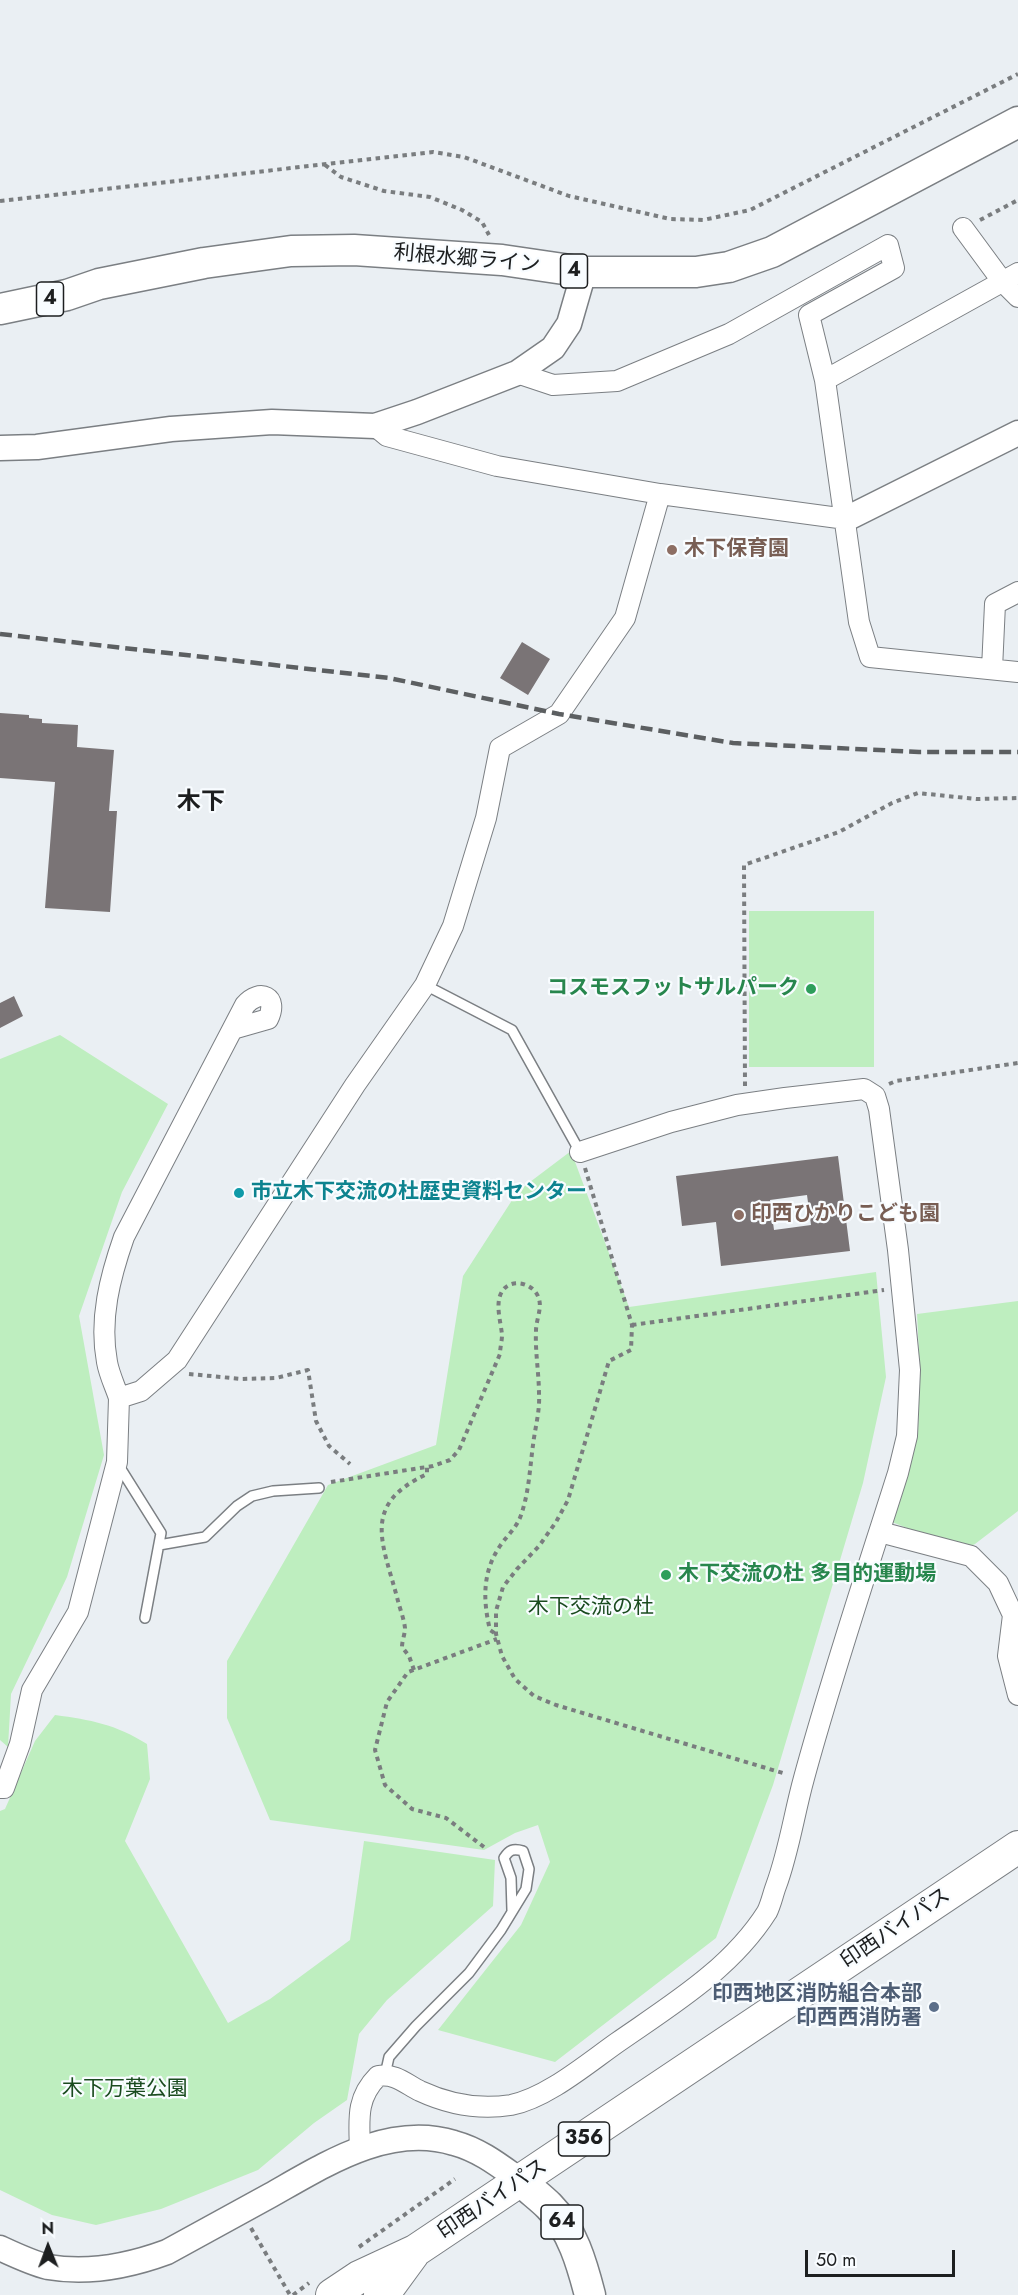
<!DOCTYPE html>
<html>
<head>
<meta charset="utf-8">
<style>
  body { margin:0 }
  #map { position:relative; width:1018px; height:2295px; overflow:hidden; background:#eaeff3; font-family:Jost,sans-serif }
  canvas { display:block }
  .north { position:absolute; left:18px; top:2217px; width:60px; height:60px; -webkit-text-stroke:4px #f8fcff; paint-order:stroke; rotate:359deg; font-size:16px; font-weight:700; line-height:24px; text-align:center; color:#1d1f20 }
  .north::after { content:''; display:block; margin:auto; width:21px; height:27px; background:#1d1f20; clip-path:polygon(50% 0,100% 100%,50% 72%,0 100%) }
  .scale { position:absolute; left:805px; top:2250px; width:150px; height:27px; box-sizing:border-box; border:3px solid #1d1f20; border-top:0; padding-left:8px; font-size:18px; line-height:21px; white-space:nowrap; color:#1d1f20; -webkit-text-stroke:4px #f8fcff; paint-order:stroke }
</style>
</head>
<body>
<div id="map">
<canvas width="1018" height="2295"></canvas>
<div class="north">N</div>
<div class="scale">50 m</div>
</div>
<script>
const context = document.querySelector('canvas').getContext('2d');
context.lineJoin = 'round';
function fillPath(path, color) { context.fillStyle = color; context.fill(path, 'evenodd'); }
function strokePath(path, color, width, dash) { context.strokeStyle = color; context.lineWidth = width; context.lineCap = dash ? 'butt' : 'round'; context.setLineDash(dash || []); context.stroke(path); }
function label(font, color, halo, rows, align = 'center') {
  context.font = font + ' Jost,"Noto Sans JP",sans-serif'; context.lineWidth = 4.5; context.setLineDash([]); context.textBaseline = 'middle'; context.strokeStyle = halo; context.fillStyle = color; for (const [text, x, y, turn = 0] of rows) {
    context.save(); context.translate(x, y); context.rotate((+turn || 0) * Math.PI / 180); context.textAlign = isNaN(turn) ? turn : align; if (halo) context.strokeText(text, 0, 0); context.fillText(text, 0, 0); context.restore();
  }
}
fillPath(new Path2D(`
  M749,911H874V1067H749Z
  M60,1035L168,1104L122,1192L79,1316L104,1455L67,1577L11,1694L8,1747L0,1740V1059Z
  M571,1151L629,1307L876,1272L886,1377L863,1483L773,1785L716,1938L555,2062L438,2030L521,1925L550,1862L538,1825L515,1833L484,1850L270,1820L227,1718V1661L328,1485L436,1445L463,1276L518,1191Z
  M1018,1301V1511L975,1544L962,1550L892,1522L918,1433L920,1372L917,1314Z
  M55,1715C91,1720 115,1724 147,1744L150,1779L125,1841L228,2023L270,1999L350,1940L364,1841L495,1860L493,1906L387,2000L359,2034L347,2100L314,2123L258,2170L161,2209L96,2225L52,2215L0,2190V1811L5,1809L35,1741Z`), '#beeebf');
fillPath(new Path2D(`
  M522,642L550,659L528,695L500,678Z
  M0,713L29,715V718L42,719V723L78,725L77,747L114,750L109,811H117L110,912L45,908L55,782L0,778Z
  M14,996L23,1016L0,1028V1003Z
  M838,1156L850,1251L721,1266L716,1222L682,1226L676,1176ZM807,1195L811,1225L774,1230L770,1200Z`), '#7a7476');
const service = new Path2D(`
  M425,985L512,1030L580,1152
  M119,1466L161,1533L145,1618
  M159,1545L205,1537L237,1506L252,1496L273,1491L319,1488
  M385,2075L389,2057L416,2026L469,1973L501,1930L526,1889L529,1869L523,1851C513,1848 509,1850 504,1858L511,1878L512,1910`);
const minor = new Path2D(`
  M963,228L1002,281L1018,297
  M517,373L553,385L617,381L729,334L888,245L894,268L809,315L825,380L859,622L870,657L1018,672
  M825,380L1018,273
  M375,426L387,436L497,466L660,494L846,519
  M992,669L995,604L1018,592
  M119,1398C115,1386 109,1374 107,1362C99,1319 110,1277 124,1237L245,1005C260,988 279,997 268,1019L233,1029
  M880,1532L971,1556L998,1583L1013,1615L1008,1656L1018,1695
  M0,1788H4L20,1744L32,1690L78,1612L117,1462L119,1398L141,1391L177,1360L355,1085L425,985L453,926L486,818L500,748L559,714L625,618L660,494
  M360,2149C359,2119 356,2098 378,2076C395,2073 406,2084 420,2091C448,2104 480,2110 511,2105C547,2098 588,2063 618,2042C671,2005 731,1969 767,1912C771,1904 773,1894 776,1886C789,1851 794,1814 804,1778C832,1675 866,1574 898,1473L907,1436L910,1370L898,1250L879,1109L875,1096L864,1089L785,1098L737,1105L671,1122L580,1152`);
const tertiary = new Path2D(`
  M0,448L37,447L171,429L272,422L375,426L417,412L517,373L553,348L569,324L584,272
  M846,519L1018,433
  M0,2248C15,2255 32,2263 48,2267C88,2274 129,2266 167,2252C201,2233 236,2214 271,2195C326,2164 389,2123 454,2143C480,2150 500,2166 521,2181`);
const primary = new Path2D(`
  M0,309L67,295L99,284L204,263L291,251L354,250L502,260L584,272H696L729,267L772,252L1018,122
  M521,2181C530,2190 540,2197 549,2206C572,2229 582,2264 590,2295`);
const trunk = new Path2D(`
  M332,2295L359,2277L415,2251L1018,1847
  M380,2295L386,2291L413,2254`);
strokePath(service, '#7b7f83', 12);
strokePath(minor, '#7b7f83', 22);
strokePath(tertiary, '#7b7f83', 27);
strokePath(primary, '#7b7f83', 33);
strokePath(trunk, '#7b7f83', 34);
strokePath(new Path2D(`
  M325,165L341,177L384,191L430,197L462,210L482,222L489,235
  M0,201L433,152L464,157L569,196L670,219L703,220L750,210L1018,74
  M980,220L1018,200
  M889,1084L896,1081L1018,1063
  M745,1086L744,865L839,832L892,803L918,793L976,799L1018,798
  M585,1168L632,1325L631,1350L609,1361L568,1500L556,1522L539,1546L517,1569L503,1587L496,1611V1634L502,1656L515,1679L534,1696L556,1705L786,1774
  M632,1325L884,1290
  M189,1374L242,1379L276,1378L308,1370L316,1421L329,1446L350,1464
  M331,1482L433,1466L450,1460L459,1450L500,1354C500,1348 502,1341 502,1335C501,1322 494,1302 503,1290C513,1277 535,1284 539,1299C542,1309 536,1320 536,1331C535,1352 539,1373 539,1395C540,1411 535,1428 533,1445C530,1467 529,1491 522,1512C518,1527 508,1534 500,1546C482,1572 483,1601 490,1630L496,1634
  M414,1670L409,1656L402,1647C402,1641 405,1634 405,1628C404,1619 400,1609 398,1601C383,1543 360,1505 427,1474V1467
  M484,1847L446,1818L412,1809L385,1785L375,1750L387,1702L408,1672L497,1639
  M251,2228L290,2295
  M359,2247L455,2179
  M293,2295L309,2283`), '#7a7d7f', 4, [4.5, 4.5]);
strokePath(service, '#fff', 9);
strokePath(minor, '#fff', 20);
strokePath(tertiary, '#fff', 24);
strokePath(primary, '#fff', 30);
strokePath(trunk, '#fff', 32);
strokePath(new Path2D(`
  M0,634L389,678L559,714L733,743L919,752H1018`), '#5c5f61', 4.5, [12, 6]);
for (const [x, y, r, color] of [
  [672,550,6,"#8d6e63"],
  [811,989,6,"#2e9e5b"],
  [239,1193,6,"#0f9aa8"],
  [739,1215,6,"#8d6e63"],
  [666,1575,6,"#2e9e5b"],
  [934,2007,6,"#5c6f8a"]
]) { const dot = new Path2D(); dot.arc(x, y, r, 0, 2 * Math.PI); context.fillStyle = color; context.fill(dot); strokePath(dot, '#f8fcff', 2); }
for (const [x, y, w] of [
  [574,271,27],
  [50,299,27],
  [584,2139,51],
  [562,2222,42]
]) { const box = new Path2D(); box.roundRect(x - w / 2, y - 17, w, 34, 4.5); context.fillStyle = '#f8fcff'; context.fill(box); strokePath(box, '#1d1f20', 1.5); }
label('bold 20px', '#1d1f20', null, [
  ["4",574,271],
  ["4",50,299],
  ["356",584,2139],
  ["64",562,2222]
]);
label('21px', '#1d1f20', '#f8fcff', [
  ["利根水郷ライン",467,260,5],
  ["印西バイパス",896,1929,-34],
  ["印西バイパス",493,2200,-34]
]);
label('bold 21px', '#785e54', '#f8fcff', [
  ["木下保育園",684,550],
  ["印西ひかりこども園",751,1215]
], 'left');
label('bold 21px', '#27864d', '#f8fcff', [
  ["コスモスフットサルパーク",799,989],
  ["木下交流の杜 多目的運動場",678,1575,"left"]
], 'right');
label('bold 21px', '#0d838f', '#f8fcff', [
  ["市立木下交流の杜歴史資料センター",251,1193]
], 'left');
label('21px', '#1a4b1f', '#f8fcff', [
  ["木下交流の杜",591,1608],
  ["木下万葉公園",125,2090]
]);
label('bold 21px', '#4e5e75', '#f8fcff', [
  ["印西地区消防組合本部",922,1995],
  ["印西西消防署",922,2019]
], 'right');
label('bold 24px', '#1d1f20', '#f8fcff', [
  ["木下",201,803]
]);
</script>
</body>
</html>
